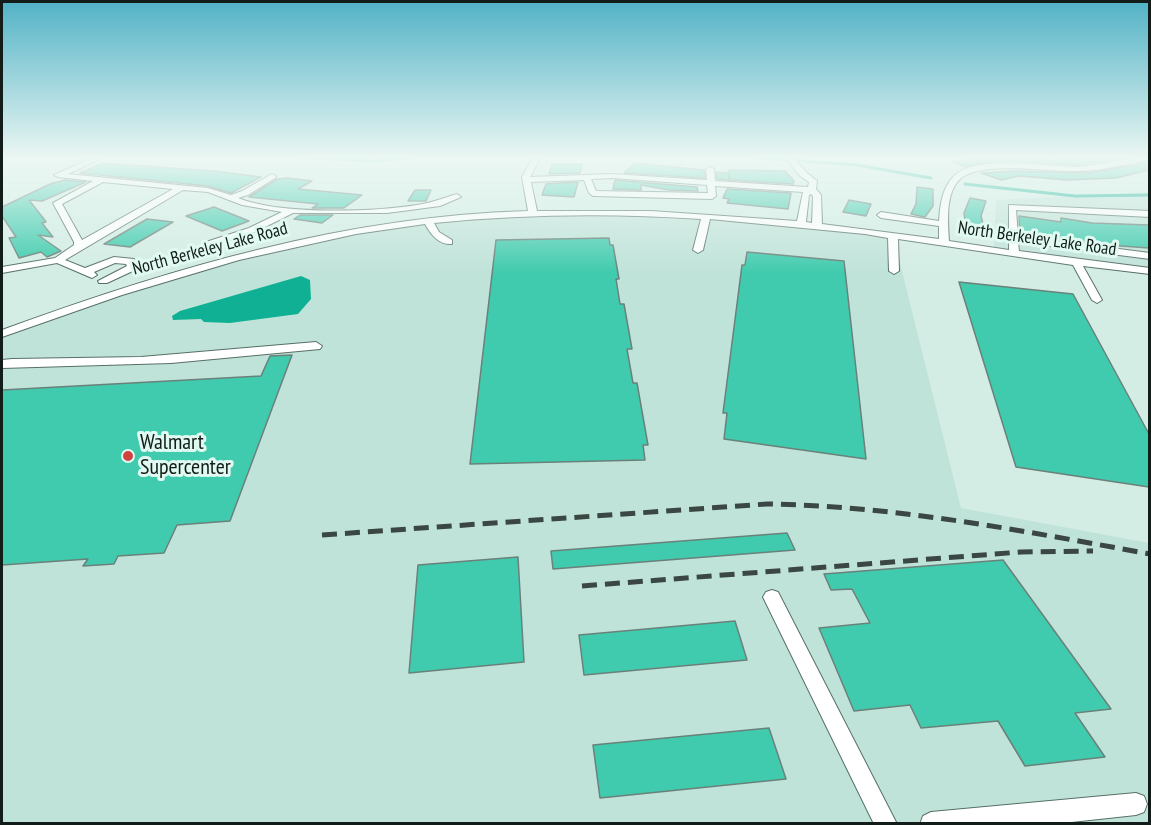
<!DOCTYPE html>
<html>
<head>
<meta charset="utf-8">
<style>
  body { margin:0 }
  #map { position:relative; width:1151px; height:825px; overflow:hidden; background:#d3ede5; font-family:"PT Sans Narrow",sans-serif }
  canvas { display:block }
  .frame { position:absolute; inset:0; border:3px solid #121c19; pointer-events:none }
</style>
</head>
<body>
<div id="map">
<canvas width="1151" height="825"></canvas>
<div class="frame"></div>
</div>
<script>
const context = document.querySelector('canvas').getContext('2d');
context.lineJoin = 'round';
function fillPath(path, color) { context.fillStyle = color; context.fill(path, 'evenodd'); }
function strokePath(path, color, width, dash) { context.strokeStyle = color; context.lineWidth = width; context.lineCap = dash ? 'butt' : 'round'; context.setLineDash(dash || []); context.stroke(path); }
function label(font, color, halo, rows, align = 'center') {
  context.font = font + ' "PT Sans Narrow",sans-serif'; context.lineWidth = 6; context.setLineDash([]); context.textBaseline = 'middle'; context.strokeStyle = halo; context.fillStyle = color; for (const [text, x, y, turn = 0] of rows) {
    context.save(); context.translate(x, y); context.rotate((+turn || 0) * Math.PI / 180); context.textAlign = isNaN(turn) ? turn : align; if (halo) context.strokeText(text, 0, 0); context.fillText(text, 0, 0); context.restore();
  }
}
fillPath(new Path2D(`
  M1149,192V271L994,250L996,200Z
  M495,212L686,215L893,235L961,508L1149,543V823L2,824V334L53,314L195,268L385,227Z`), '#c0e3d9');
fillPath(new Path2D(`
  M301,276L310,280L311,299L298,314L230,323L204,322L201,319L173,320L172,316L180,311Z`), '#0fb093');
strokePath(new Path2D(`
  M295,157L377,161L415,157
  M750,157L857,165L931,178
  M965,184L1075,196L1150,195`), '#0fb093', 3);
const building = new Path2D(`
  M982,157L1049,160L1128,157L1076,165L1011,161L977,164L966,167L953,162Z
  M1149,160V170L1116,178L1067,180L1019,176L1001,180L981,173L1016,171L1090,173L1134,165Z
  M103,163L214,171L261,177L231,193L208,186L80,173Z
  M635,163L704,170L705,178L624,173Z
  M552,164H582L580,173L549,174Z
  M728,170L785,171L794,181L793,184L730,180L729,175V180L717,179L716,172L729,173Z
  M287,178L312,181L298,189L362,195L344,208H312L318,204L249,197L277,179Z
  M65,180L86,182L42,201L29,200L44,219L46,222L42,223L53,237L38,235L61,251L47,257L41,252L19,258L9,238L16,237L2,216V207L50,184Z
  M615,180L697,187L698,191L669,190L641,185V190L613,189Z
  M578,182L574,197L542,195L546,184Z
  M917,187L933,189V206L925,217L911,214L916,204Z
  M727,189L791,193L788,209L727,203L729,199L723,198Z
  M415,190H431L426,201H408Z
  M970,198L986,201L981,216L985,232L970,231L969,227H966L964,213Z
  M849,200L871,204L866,216L843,212Z
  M214,207L249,221L222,231L186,216Z
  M300,215H333L322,223L294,219Z
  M1019,216L1061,222V218L1092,223L1149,225V248L1107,245L1020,232Z
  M147,219L173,222L130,247L104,244Z
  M609,238L610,245H613L619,279H616L620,304H624L632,349H627L633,383H637L648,445H643L645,460L470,464L496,240Z
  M747,252L844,261L866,459L724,439L727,413H723L742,265H745Z
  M959,282L1073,294L1149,434V487L1016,467Z
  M292,355L230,521L177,525L164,553L118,556L114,564L83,566L88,559L2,565V390L261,376L270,356Z
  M787,533L795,550L553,569L551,551Z
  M518,557L524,662L409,673L418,565Z
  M1003,560L1111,709L1075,713L1105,757L1025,766L998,721L921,728L910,705L854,711L819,628L870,623L852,589L831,590L824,574Z
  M735,621L747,660L584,675L579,635Z
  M769,728L786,779L600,798L593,745Z`);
fillPath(building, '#41cbae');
strokePath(building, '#6a817a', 1.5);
const minor = new Path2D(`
  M94,157H104L68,174L208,188L231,195L242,191L272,174L276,176L275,178L248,195L238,198C280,215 372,212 417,205C431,203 443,198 457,194L461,197L440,206L387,213H293L255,232L209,247L204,244L206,242L249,228L282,212L242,205L208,192L183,190L65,260L85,268L114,257L134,259L138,267L137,269L107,283H99L98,281L127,266L126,264L115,263L94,272L97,275L92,278L57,263L2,273V267L55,258L74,245V242L53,203L93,181L58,177L54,175ZM103,182L173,189L82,240L62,204Z
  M533,157H541L530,177L612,174L707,180L706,169L710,167L714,169L715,181L808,187L809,182L800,176L785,157H793L806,172L817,181L816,189L821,195L822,224L939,239V226L881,218L877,215L881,212L939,221C940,205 942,189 953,177C974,154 1046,167 1076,167C1101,166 1125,157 1150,157C1143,162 1132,163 1124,165C1109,168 1093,171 1078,171C1051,172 980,160 960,179C945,193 948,222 949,241L1009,250V205L1150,211V217L1016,210L1018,236L1150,253V259L1018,242L1019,251L1150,268V274L1083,266L1102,300L1097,303L1092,300L1073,265L905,240L898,239L899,271L894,274L889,271L888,238L865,234L710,219L703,250L698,253L693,250L701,219C612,213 523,214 434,223L439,232L452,240V244C439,245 431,235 425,224L356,234L239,260L122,295L2,337V330C171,268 346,216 528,211L522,177ZM612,178L707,185L708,193L596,191L591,179ZM584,180L589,193L593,196L712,199L716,196L715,186L803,192L797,221L651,211H537L531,182ZM811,194L813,196L812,223L806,222L809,195Z
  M316,342L322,346L320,349L171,363L2,368V360L12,359L141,357Z
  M772,590L778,592L897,824H874L763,597L766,592Z
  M1136,793L1144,796L1147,804L1144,812L1136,815L1053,824H920L923,816L931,812Z`);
strokePath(minor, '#576f68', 2);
fillPath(minor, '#fff');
strokePath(new Path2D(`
  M322,535L767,504C897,506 1023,531 1150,554
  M582,586L1021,552L1093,551`), '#3a4743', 5, [15, 8]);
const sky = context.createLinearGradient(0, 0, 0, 272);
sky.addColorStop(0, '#51b2c6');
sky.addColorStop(0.58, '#ebf7f3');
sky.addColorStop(1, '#ebf7f300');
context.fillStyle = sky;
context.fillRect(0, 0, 1151, 272);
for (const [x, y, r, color] of [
  [128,456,6,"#d04140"]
]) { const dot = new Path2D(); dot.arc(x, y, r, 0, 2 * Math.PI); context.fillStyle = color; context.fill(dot); strokePath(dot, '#e0faf2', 2); }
label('18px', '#121c19', '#e0faf2', [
  ["North Berkeley Lake Road",1037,239,8],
  ["North Berkeley Lake Road",210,249,-15]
]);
label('22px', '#121c19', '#e0faf2', [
  ["Walmart",140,443],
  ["Supercenter",140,468]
], 'left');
</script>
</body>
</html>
